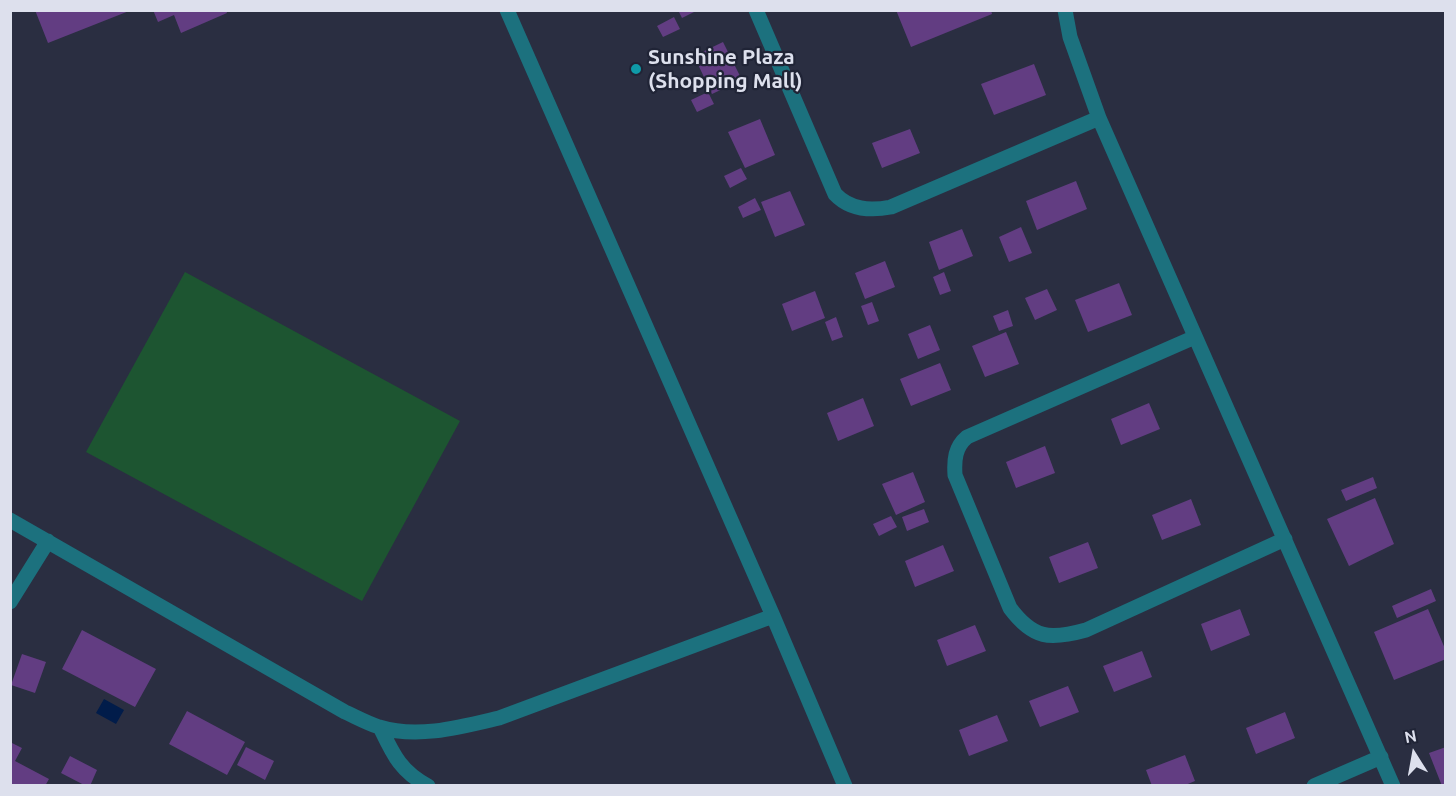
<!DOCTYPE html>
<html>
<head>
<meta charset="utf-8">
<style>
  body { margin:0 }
  #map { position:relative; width:1456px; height:796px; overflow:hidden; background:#2a2e41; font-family:Ubuntu,sans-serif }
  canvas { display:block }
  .frame { position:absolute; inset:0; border:12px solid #dde0ed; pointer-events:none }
  .north { position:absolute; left:1384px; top:724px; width:60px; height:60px; -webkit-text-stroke:4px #202436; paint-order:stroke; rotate:349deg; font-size:16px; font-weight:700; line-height:24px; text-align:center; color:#dde0ed }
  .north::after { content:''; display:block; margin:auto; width:21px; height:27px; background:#dde0ed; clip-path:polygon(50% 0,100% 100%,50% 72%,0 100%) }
</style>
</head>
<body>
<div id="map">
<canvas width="1456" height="796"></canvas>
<div class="frame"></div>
<div class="north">N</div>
</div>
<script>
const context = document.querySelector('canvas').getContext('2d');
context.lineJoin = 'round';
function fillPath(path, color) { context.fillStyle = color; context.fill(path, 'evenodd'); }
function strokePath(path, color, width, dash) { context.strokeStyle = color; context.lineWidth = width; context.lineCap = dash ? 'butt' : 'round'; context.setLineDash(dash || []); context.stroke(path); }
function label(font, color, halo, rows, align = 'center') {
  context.font = font + ' Ubuntu,sans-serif'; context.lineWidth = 4.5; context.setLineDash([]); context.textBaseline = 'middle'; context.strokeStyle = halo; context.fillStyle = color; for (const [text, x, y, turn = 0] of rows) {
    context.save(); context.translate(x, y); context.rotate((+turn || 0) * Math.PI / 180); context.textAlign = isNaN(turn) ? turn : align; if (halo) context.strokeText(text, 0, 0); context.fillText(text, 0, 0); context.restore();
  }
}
fillPath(new Path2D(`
  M185,272L460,421L362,601L86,452Z`), '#1d5531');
fillPath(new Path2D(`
  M104,699L124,710L116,724L96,713Z`), '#011c4a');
fillPath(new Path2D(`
  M35,10H129V11L48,43Z
  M153,10H226L227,13L181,33L174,15L158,22Z
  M678,10H698L682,18Z
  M896,10H991L992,14L911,47Z
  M674,17L680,29L663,37L657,26Z
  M723,42L742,80L712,94L694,56Z
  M1034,64L1046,95L994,115L981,84Z
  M708,92L714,104L697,112L691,100Z
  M760,119L775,155L745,168L728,132Z
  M910,129L920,153L882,168L872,143Z
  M741,168L747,179L730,188L724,176Z
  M1076,181L1087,209L1037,230L1026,201Z
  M790,191L805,225L775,237L761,202Z
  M755,198L761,210L743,218L738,207Z
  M1021,227L1032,253L1009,262L999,237Z
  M962,229L973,256L939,270L929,242Z
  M885,261L895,287L865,299L855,273Z
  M944,272L951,291L940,295L933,277Z
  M1119,283L1132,315L1088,332L1075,300Z
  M1047,289L1057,310L1035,320L1025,298Z
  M815,291L825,318L792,331L782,304Z
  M872,302L879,321L868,325L861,306Z
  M1008,310L1013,326L999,331L993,316Z
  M836,317L843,337L832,341L825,322Z
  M930,325L940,350L918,359L908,334Z
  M1006,332L1019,364L985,377L972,346Z
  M940,363L951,390L911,406L900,379Z
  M863,398L874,426L838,441L827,413Z
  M1149,403L1160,429L1121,445L1111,419Z
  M1045,446L1055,473L1016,488L1006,462Z
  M913,472L925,502L896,515L882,484Z
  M1373,477L1377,488L1346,501L1341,490Z
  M1375,498L1394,544L1349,566L1327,519Z
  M1191,499L1201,525L1162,540L1152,515Z
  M924,509L929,522L907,531L902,517Z
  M891,516L897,527L879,536L873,524Z
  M1088,542L1098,568L1059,583L1049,557Z
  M943,545L954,571L915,587L905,561Z
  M1431,589L1436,601L1397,618L1392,606Z
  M1240,609L1250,635L1211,651L1201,624Z
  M1428,609L1446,651V659L1394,680L1374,632Z
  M975,625L986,651L947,666L937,640Z
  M82,630L156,669L135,707L62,669Z
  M1142,651L1152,677L1114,692L1103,666Z
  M22,654L46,662L35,693L11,685Z
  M1068,686L1079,712L1040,727L1029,701Z
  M187,711L245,742L227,775L169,744Z
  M1285,712L1295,738L1256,754L1246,728Z
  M997,715L1008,741L969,756L959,730Z
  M10,742L22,748L15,761L49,779L45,786H10Z
  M246,747L274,761L265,780L237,765Z
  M1446,747V786H1442L1429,753Z
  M1185,755L1195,781L1183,786H1152L1146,770Z
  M70,756L97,770L90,786H86L61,773Z`), '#623d82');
strokePath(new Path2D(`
  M507,10L773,616L845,786
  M756,10L835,194C850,210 870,211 891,207L1099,118
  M1065,10L1070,37L1099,118L1393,786
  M1195,337L967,437C955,447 954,460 955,475L1010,608C1033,639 1050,640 1086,630L1285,539
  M10,520L345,712C356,717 367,723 379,727C418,739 461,727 499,718L773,616
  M10,602L48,541
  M380,727C393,754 400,771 428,786
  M1314,786L1381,757`), '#1c717e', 15);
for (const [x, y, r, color] of [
  [636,69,6,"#0f9aa8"]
]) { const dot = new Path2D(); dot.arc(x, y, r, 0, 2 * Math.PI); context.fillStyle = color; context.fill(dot); strokePath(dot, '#202436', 2); }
label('bold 21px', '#dde0ed', '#202436', [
  ["Sunshine Plaza",648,57],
  ["(Shopping Mall)",648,81]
], 'left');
</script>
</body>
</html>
